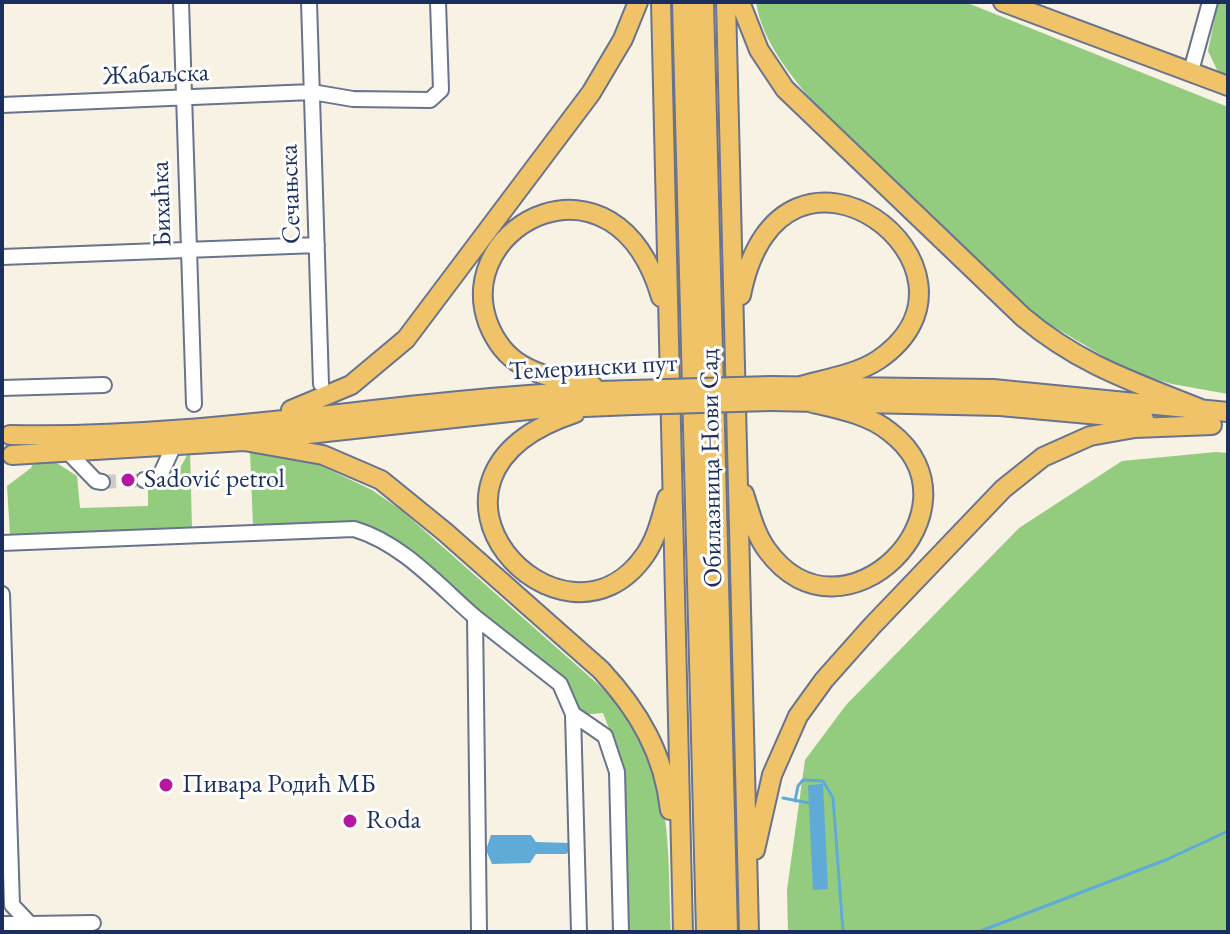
<!DOCTYPE html>
<html>
<head>
<meta charset="utf-8">
<style>
  body { margin:0 }
  #map { position:relative; width:1230px; height:934px; overflow:hidden; background:#f7f2e3; font-family:"EB Garamond",serif }
  canvas { display:block }
  .frame { position:absolute; inset:0; border:4px solid #1b2f5e; pointer-events:none }
</style>
</head>
<body>
<div id="map">
<canvas width="1230" height="934"></canvas>
<div class="frame"></div>
</div>
<script>
const context = document.querySelector('canvas').getContext('2d');
context.lineJoin = 'round';
function fillPath(path, color) { context.fillStyle = color; context.fill(path, 'evenodd'); }
function strokePath(path, color, width, dash) { context.strokeStyle = color; context.lineWidth = width; context.lineCap = dash ? 'butt' : 'round'; context.setLineDash(dash || []); context.stroke(path); }
function label(font, color, halo, rows, align = 'center') {
  context.font = font + ' "EB Garamond",serif'; context.lineWidth = 6; context.setLineDash([]); context.textBaseline = 'middle'; context.strokeStyle = halo; context.fillStyle = color; for (const [text, x, y, turn = 0] of rows) {
    context.save(); context.translate(x, y); context.rotate((+turn || 0) * Math.PI / 180); context.textAlign = isNaN(turn) ? turn : align; if (halo) context.strokeText(text, 0, 0); context.fillText(text, 0, 0); context.restore();
  }
}
fillPath(new Path2D(`
  M756,2H965L1228,107V394L1172,384L1130,372L1039,318L815,104C790,75 762,41 756,2Z
  M1218,2H1228V77L1219,74L1208,51Z
  M190,450L192,529L10,535L7,486L31,468L37,455L49,458L77,476L80,508L148,506V489L170,486Z
  M250,451L309,460L372,490L401,510L609,694C675,772 667,836 671,932H629L625,770L603,713L580,715L493,624L386,533L353,522L253,526Z
  M1216,452L1228,453V932H788L787,890L805,760L846,705L1019,528L1122,461Z`), '#93cc7f');
fillPath(new Path2D(`
  M823,784L828,889L813,890L808,785Z
  M491,835H531L536,842L571,843V850L566,854H536L530,863L492,864L486,850Z`), '#60aad8');
strokePath(new Path2D(`
  M783,798L809,803
  M795,801L798,786L803,780L823,781L833,798L843,932
  M978,932L1168,859L1228,831`), '#60aad8', 3);
strokePath(new Path2D(`
  M102,482L144,480`), '#cbcbc8', 14, [14, 7]);
const minor = new Path2D(`
  M181,2L194,404
  M309,2L321,384
  M1191,71L1210,2
  M2,105L312,92L353,99L430,100L441,90L438,2
  M2,257L317,245
  M2,388L104,385
  M65,449L96,481L102,482
  M144,480L159,478L174,445
  M2,543L354,529C402,543 438,585 475,617L479,932
  M2,594L12,905L30,924L93,923
  M475,617L560,684L573,714L579,932
  M573,714L605,736L617,772L621,932
  M2,924H30`);
const major = new Path2D(`
  M661,2L683,932
  M726,2L749,932
  M740,2L759,50L785,89L1023,317C1080,365 1134,382 1201,409
  M1003,2L1228,86
  M741,295C781,94 1011,270 878,360C855,375 824,379 797,387
  M593,386C569,381 544,378 522,365C506,356 495,341 488,323C452,224 615,140 661,297
  M771,386L993,389L1228,412
  M771,401L1000,406L1144,419
  M291,410L351,385L406,339L591,93L623,39L638,2
  M575,413C379,478 563,673 645,555C657,538 661,518 667,498
  M10,435C218,440 423,394 631,390
  M244,441L323,455L381,480L445,532L601,670C639,711 664,754 670,810
  M12,455L244,441L537,409L633,405
  M744,494C750,512 755,534 767,550C843,655 989,508 890,432C867,413 833,408 805,401
  M755,850L772,775L798,716L824,680L872,626L1003,489L1043,457L1090,436L1135,428L1212,425`);
const highway = new Path2D(`
  M683,2L707,932
  M703,2L727,932`);
strokePath(minor, '#68738d', 18);
strokePath(major, '#68738d', 22);
strokePath(highway, '#68738d', 24);
strokePath(minor, '#fff', 14);
strokePath(major, '#f0c369', 18);
strokePath(highway, '#f0c369', 20);
const majorBridge = new Path2D(`
  M631,390L771,386
  M633,405L771,401`);
strokePath(majorBridge, '#68738d', 22, []);
strokePath(majorBridge, '#f0c369', 18);
for (const [x, y, r, color] of [
  [128,480,8,"#b5179e"],
  [166,785,8,"#b5179e"],
  [350,821,8,"#b5179e"]
]) { const dot = new Path2D(); dot.arc(x, y, r, 0, 2 * Math.PI); context.fillStyle = color; context.fill(dot); strokePath(dot, '#fff', 3); }
label('26px', '#1b2f5e', '#fff', [
  ["Жабаљска",156,75,-2],
  ["Сечањска",291,194,-92],
  ["Бихаћка",162,204,-92],
  ["Темерински пут",593,368,-3],
  ["Обилазница Нови Сад",712,468,-91]
]);
label('26px', '#1b2f5e', '#fff', [
  ["Sadović petrol",144,480],
  ["Пивара Родић МБ",182,785],
  ["Roda",366,821]
], 'left');
</script>
</body>
</html>
